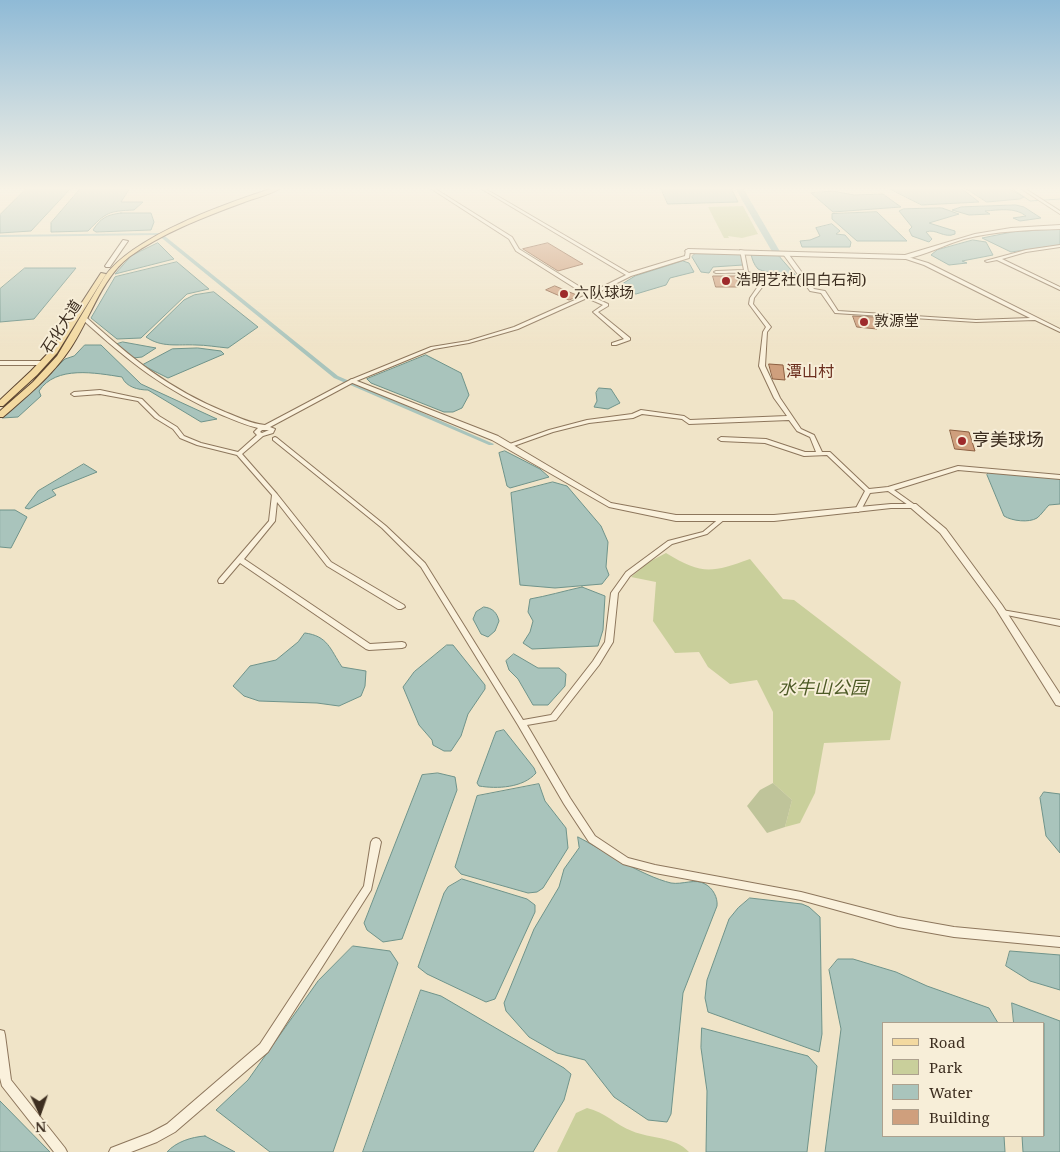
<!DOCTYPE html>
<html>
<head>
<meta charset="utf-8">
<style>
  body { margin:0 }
  #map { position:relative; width:1060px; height:1152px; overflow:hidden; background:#f0e4c8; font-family:"Noto Serif",serif }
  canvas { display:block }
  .legend { position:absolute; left:882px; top:1022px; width:162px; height:115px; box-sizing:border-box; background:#f7eed8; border:1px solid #ada18e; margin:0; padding:6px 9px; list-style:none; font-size:15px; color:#3d2e20 }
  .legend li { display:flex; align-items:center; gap:10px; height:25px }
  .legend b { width:25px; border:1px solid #ada18e }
  .north { position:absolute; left:15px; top:1087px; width:50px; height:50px; -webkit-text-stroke:4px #f7eed8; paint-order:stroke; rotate:177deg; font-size:14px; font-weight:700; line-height:20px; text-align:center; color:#3d2e20 }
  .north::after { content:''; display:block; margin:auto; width:18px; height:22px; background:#3d2e20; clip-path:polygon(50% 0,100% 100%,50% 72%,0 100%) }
</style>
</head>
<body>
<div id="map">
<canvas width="1060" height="1152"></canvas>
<ul class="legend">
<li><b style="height:6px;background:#f3d9a0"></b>Road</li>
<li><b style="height:14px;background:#c9cf9b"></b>Park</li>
<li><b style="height:14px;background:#a9c4bc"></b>Water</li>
<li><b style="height:14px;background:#cf9f7d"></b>Building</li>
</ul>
<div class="north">N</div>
</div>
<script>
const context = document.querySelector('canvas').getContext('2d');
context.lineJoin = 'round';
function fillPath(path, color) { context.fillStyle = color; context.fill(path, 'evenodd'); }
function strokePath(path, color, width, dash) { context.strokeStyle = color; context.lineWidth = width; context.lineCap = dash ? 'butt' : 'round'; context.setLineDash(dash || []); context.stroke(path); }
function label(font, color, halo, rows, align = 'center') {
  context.font = font + ' "Noto Serif","Noto Sans SC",serif'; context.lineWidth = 4; context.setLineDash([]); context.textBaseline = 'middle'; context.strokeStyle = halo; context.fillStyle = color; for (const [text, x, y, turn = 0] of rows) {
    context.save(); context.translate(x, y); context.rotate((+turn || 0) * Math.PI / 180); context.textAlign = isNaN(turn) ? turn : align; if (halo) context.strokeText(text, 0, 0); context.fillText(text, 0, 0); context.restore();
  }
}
fillPath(new Path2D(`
  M743,206L758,234L742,238L728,236L729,238H724L708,207Z
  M666,553C702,575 711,573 750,559L783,599L794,600L901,682L890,740L824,743L815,793L800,823L785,827L792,800L773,783V712L757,680L730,684L708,667L699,652L675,653L653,621L656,582L631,577L649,562Z
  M587,1108C605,1112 616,1125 632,1131C651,1139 674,1136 689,1152H557L576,1113Z`), '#c9cf9b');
fillPath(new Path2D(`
  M773,783L792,800L785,827L767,833L747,806L760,790Z`), '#bfc49a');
const water = new Path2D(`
  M27,188H71L31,231L0,233V215Z
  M81,188H130L121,202H143L134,210C109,211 106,212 88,231L51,232V223Z
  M661,188H731L738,202L668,204Z
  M888,188H961L979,202L922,205Z
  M965,188H1008L1024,197L1020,199L987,202Z
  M833,191L854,195L883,194L901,207L833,212L811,193Z
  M1016,205L1024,207L1041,218L1020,221L1013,218L1026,216C1015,207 999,210 985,211L990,214L969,215L952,210L961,207Z
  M942,208L959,214L929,223L955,231V234C944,239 936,228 926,232L932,239L929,242L912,236L909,230L912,227L899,211L903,209Z
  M877,212L907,241H857L832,219V214Z
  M121,213H151L154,222L151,230L96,232L93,230C101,218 106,215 121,213Z
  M832,224L840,231L836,234L845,235L851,242L850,247H802L800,241L810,240L820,236L816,228Z
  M1060,229V245L1011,252L982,238L1012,232Z
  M973,240L986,242L993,255L962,261L967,263L949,265L931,255L937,250Z
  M158,243L174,259L115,274L131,256Z
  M697,252L741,253L743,265L713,267L709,273L701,272L692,257Z
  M751,254L778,255L798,278C794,279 761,271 758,269C754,265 752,259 751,254Z
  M683,261L689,263L694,272L670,278L666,285L636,294L614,289L635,276Z
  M177,262L209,289L187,294L141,338L117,339L91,318L115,277Z
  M25,268H76L34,319L0,322V289Z
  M214,292L258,327L228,348C217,347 206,345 196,345C177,344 162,348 146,337L184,300L194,295Z
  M123,342L156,348L142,357L133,358L117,344Z
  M85,345H101L141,384L217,419L201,422L148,390C138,390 126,387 122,377C96,373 56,365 39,391L41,396L18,417L2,418L65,359L74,356Z
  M198,348L221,351L224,354L168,378L142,365L172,349Z
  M426,355L461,373L469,395L462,408L453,412H444L371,383L367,379Z
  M599,388L611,389L620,403L608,409L594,407L597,401L596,393Z
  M505,451L540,469L549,477L510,488L507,486L499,453Z
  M84,464L97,472L52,490L56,495L29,509L25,508L38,491Z
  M989,472L1060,479V504L1049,505C1045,509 1041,515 1037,518C1029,523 1012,521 1004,516L987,475Z
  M553,482L567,486L601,526L608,542L606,567L609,575L602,584L555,588L520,585L511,493Z
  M0,510H15L27,517L11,548L0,547Z
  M582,587L605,596L603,630L598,646L532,649L523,643L530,632L533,621L528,612L530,599C547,596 564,591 582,587Z
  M484,607C493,608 497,613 499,621L495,631L488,637L481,634L473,619L476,612Z
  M305,633C328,636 330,649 342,667L366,671L365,686L361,696L339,706L317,703L259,701L244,696L233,686L250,666L276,660L298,642Z
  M447,645H453L485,685V689L468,714L461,736L451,751H444L433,745L432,740L419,725L403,687L414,672Z
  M514,654L538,668H559L566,674L565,686L548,705H533L518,679L509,670L506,661Z
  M504,730L534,768L536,773C523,788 497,789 479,786L477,783L494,737L496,732Z
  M438,773L455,777L457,790L402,939L383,942L367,930L364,923L422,775Z
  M539,784L545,801L566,828L568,848L543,888L537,892L528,893L461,874L455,867L477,796Z
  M1044,792L1060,794V853L1046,836L1040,798Z
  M578,837C605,851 642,876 671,883C682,885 696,878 705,884C713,888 718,898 717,906L683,993L671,1114L667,1122L648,1120L614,1097L585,1060L557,1053L529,1037L506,1011L504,1003L534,929L559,887L564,869L579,848Z
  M462,879L527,899L535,905V912L495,999L486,1002L427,974L418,967L444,893L448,887Z
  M750,898L802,904L809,907L820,917L822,1034L819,1052L708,1012L705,998L707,980L729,919L738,908Z
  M353,946L390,951L398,963L333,1152H270L216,1110L248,1080L318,981Z
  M1010,951L1060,955V990L1030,981L1006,966Z
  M838,959H853L896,972L927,986L989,1008L998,1023H884V1136H1004L1005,1152H825L841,1029L829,970Z
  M421,990L441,996L564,1068L571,1074L564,1100L533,1152H363Z
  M1012,1003L1060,1021V1152H1023L1022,1136H1044V1023H1014Z
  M702,1028L808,1056L817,1066L807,1152H706L707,1091L701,1048Z
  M0,1101L50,1152H0Z
  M205,1136L235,1152H167C176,1142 191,1137 205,1136Z`);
fillPath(water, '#a9c4bc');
strokePath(water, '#6f938a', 1);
strokePath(new Path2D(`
  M1011,188L1030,201L1060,199`), '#6f938a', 1);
fillPath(new Path2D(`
  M161,233L338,376L494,444L493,445H489L334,378L158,235L0,237V235Z`), '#a9c4bc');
fillPath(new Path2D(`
  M735,188H743L782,255L781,257L774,255Z`), '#a9c4bc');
const building = new Path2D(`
  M548,243L583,264L558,271L523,249Z
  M713,276H736L739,287H716Z
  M555,286L579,296L569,300L546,290Z
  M853,316L874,317L877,329L857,327Z
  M769,364L783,365L785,380L773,379Z
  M950,430L969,432L975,451L955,449Z`);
fillPath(building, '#cf9f7d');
strokePath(building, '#8d5f41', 1);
const minor = new Path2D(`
  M430,188H434L512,237L519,249L590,293L626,275L480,188H484L629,273L685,256L686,250L690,251L689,258L631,276L591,296L608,304V306L598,312L630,338V340L616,345H612V343L624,339L593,312L603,305L587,298L518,329L469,343L434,349L354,382L270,427L275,429L273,433L263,436L242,454L277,494L331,562L404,605L405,607L401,609H398L327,566L277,502L275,521L244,559L370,644L402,642L405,643L406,645L405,647L402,648L369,650L366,649L240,563L223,583H219L218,581L219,579L269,521L272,495L237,455L197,445L180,438L173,429L155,418L138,401L100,394L74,396L71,394L74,392L100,390L142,399L159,416L177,427L184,436L201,443L238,452L257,435L254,432L258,428C245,425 234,420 222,415C166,391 128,361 83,320V318H87C131,358 169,389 225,412C238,417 251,424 265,425L350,380L431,347L468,341L514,327L586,295L516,251L509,239ZM262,430H269L262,433L260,432Z
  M1020,188H1024L1060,211V214Z
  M1060,245V247L1026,252L1002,259L1060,287V290L997,260L987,262L985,261L1026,250Z
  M740,250L744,251L748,272L758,275L766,282L754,298L753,304L771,327L767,332L765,366L780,398L801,429L814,435L822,452H830L869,489L888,487L958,466L1060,475V479L958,470L894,490L915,505L916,506L915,507H911L888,491L870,493L861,510L858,512L855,510L865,491L827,455L804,456L765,443L721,441L718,439L721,437L766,439L805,452H816L810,437L797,431L789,420L689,424L682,419L642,414L633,418L589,423L553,432L511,447H507V445L549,430L587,420L632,414L641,410L684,416L690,420L787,416L774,398L759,366L763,332L766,327L749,304L750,298L761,282C745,270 735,273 716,273L714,272L716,271L744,270Z
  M783,252H787L814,289L825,291L838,311L976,320L1030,318L924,265L903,258V256H905L928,263L1060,329V332L1035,320L976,322L835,313L821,293L810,291L783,254Z
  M0,361H44L47,363L44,365H0Z
  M275,437L277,438L386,526L425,563L523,720L551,715L593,661L605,642L611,593L626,572L668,541L703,532L721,517H725L726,518L725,519L707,534L672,544L630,576L618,593L613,642L599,665L556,720L527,725L570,798L595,836L628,858L655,865L801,892L898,917L954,927L1060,937V947L954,937L898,927L801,900L655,873L623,864L589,842L564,804L518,725L421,567L382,528L273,440V438Z
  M999,610H1002L1060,620V626L1002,614L998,612Z
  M376,838L379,839L381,842L371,890L268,1052L175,1132L157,1142L131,1152H109L111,1148L150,1133L167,1124L260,1044L364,886L371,842L373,839Z
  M0,1030L4,1031L5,1035L11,1080L65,1148L67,1152H54L2,1086L0,1078Z`);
const tertiary = new Path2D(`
  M1060,225V229C1028,230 995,231 964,239C944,245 926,255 905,259L688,253L685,251L688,249L905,255L975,234L1011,228Z
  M352,379L498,436L611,503L676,515H774L891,504H916L946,529L1002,605L1060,694V706L1056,705L996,609L940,533L911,508H891L774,521H676L609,507L492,440L350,382V380Z`);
const secondary = new Path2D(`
  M123,240L128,241L110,267H106L105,266Z`);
const primary = new Path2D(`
  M273,188H281C270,195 254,198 242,203C204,217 162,233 129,257C100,280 90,320 70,349C52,376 27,396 3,417H0V411L33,382L57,356L105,276C135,235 225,204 273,188Z
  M101,273L106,274L57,353L37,375L3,406H0V400L31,371L51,350Z`);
strokePath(minor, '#8d765c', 2);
strokePath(tertiary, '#8d765c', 2);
strokePath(secondary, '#6f573f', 2);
strokePath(primary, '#5b4430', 2);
fillPath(minor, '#faf1dc');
fillPath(tertiary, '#faf1dc');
fillPath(secondary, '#faf1dc');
fillPath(primary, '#f3d9a0');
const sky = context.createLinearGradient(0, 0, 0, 349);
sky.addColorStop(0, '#8fbad6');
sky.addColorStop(0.54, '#f8f3e6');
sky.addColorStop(1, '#f8f3e600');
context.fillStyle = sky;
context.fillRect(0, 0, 1060, 349);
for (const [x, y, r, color] of [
  [726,281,5,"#9e2a2b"],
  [564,294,5,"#9e2a2b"],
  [864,322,5,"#9e2a2b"],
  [962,441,5,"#9e2a2b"]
]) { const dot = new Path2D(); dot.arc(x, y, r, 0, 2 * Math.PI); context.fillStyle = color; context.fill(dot); strokePath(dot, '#f7eed8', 2); }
label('15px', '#3d2e20', '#f7eed8', [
  ["浩明艺社(旧白石祠)",736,281],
  ["六队球场",574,294],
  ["敦源堂",874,322]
], 'left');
label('15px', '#3d2e20', '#f7eed8', [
  ["石化大道",62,327,-57]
]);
label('16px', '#6b2e1e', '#f7eed8', [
  ["潭山村",810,372]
]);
label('18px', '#3d2e20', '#f7eed8', [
  ["亨美球场",972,441]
], 'left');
label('italic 18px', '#4d5a26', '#f7eed8', [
  ["水牛山公园",823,689]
]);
</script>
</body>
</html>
